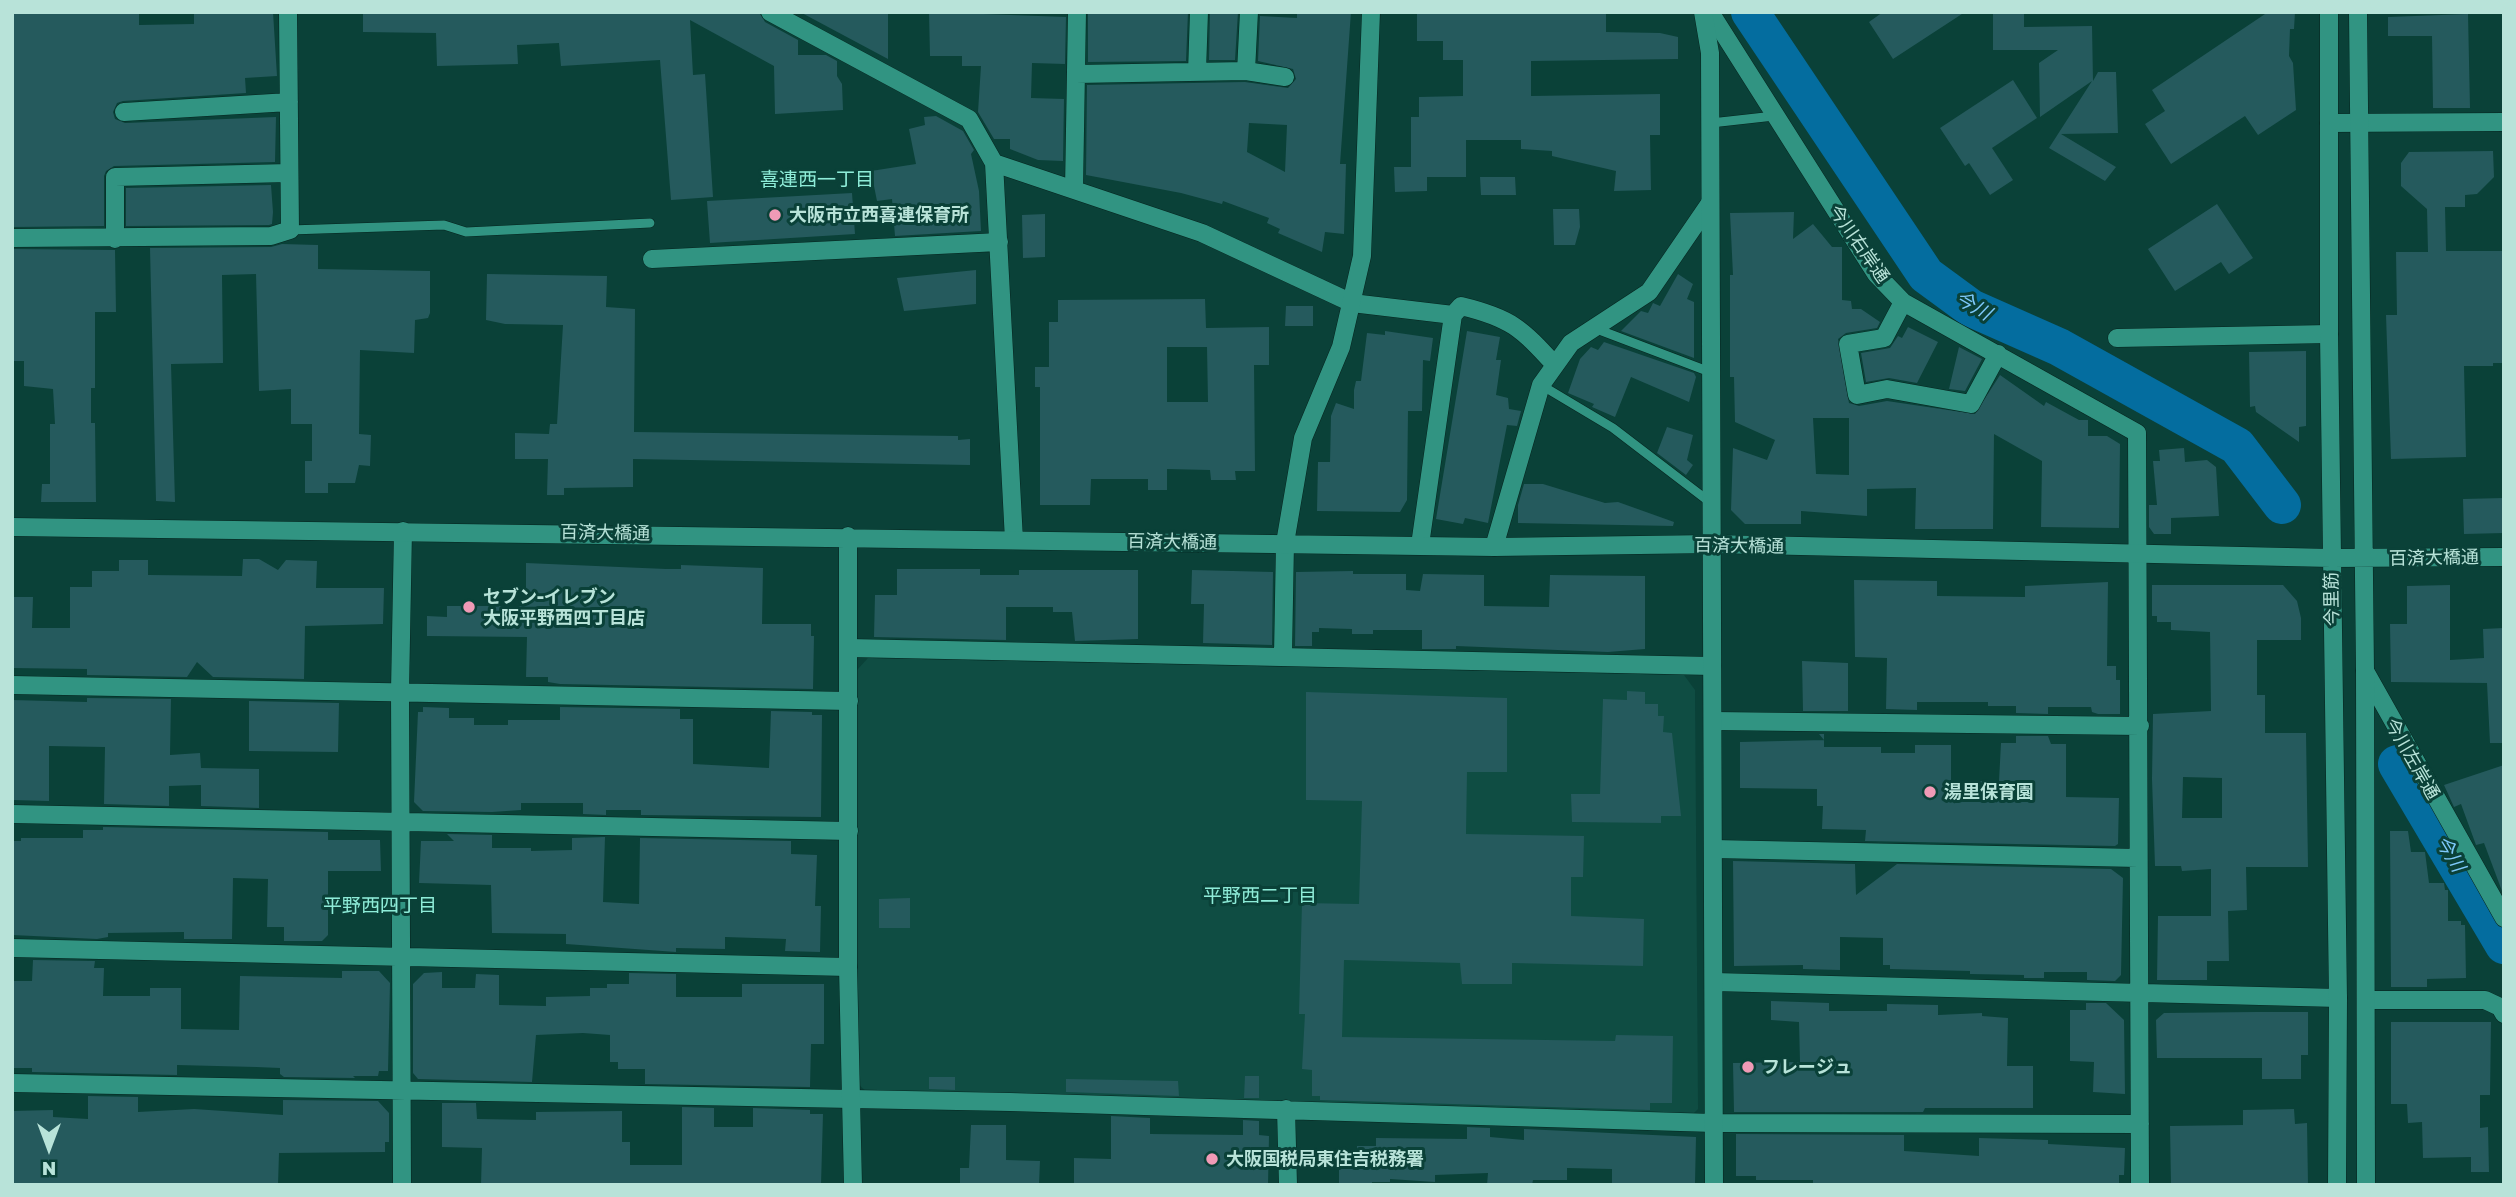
<!DOCTYPE html>
<html>
<head>
<meta charset="utf-8">
<style>
  body { margin:0 }
  #map { position:relative; width:2516px; height:1197px; overflow:hidden; background:#0a4138; font-family:"Golos Text",sans-serif }
  canvas { display:block }
  .frame { position:absolute; inset:0; border:14px solid #b8e3d9; pointer-events:none }
  .north { position:absolute; left:14px; top:1113px; width:70px; height:70px; -webkit-text-stroke:5px #0a4138; paint-order:stroke; rotate:180deg; font-size:19px; font-weight:700; line-height:28px; text-align:center; color:#b8e3d9 }
  .north::after { content:''; display:block; margin:auto; width:24px; height:32px; background:#b8e3d9; clip-path:polygon(50% 0,100% 100%,50% 72%,0 100%) }
</style>
</head>
<body>
<div id="map">
<canvas width="2516" height="1197"></canvas>
<div class="frame"></div>
<div class="north">N</div>
</div>
<script>
const context = document.querySelector('canvas').getContext('2d');
context.lineJoin = 'round';
function fillPath(path, color) { context.fillStyle = color; context.fill(path, 'evenodd'); }
function strokePath(path, color, width, dash) { context.strokeStyle = color; context.lineWidth = width; context.lineCap = dash ? 'butt' : 'round'; context.setLineDash(dash || []); context.stroke(path); }
function label(font, color, halo, rows, align = 'center') {
  context.font = font + ' "Golos Text","Noto Sans JP",sans-serif'; context.lineWidth = 6; context.setLineDash([]); context.textBaseline = 'middle'; context.strokeStyle = halo; context.fillStyle = color; for (const [text, x, y, turn = 0] of rows) {
    context.save(); context.translate(x, y); context.rotate((+turn || 0) * Math.PI / 180); context.textAlign = isNaN(turn) ? turn : align; if (halo) context.strokeText(text, 0, 0); context.fillText(text, 0, 0); context.restore();
  }
}
fillPath(new Path2D(`
  M868,658L1684,675L1695,690L1698,1109L1691,1116L871,1096L857,1083V670Z`), '#0f4d43');
strokePath(new Path2D(`
  M1750,12L1926,275L1971,308L2059,347L2237,446L2282,505
  M2397,764L2504,945`), '#046d9f', 38);
fillPath(new Path2D(`
  M12,12H139V25L194,24V12H273L277,76L245,78L246,93L123,101L117,103L113,112L115,119L125,123L276,117L275,162L114,166L106,171L104,176V226L12,227Z
  M363,12H759L765,22L798,40V55H826L837,61V76L842,84L843,110L775,114L774,66L690,20L693,75L705,74L713,197L671,200L660,60L561,66L559,43L517,45L518,64L437,66L436,33L363,32Z
  M800,12H888V59Z
  M929,12L1066,17L1065,64L1032,63L1031,98L1064,99L1063,161L1038,160L1010,149V139H994L978,112L981,66H962V56H930Z
  M1088,12H1188L1186,61L1088,62Z
  M1210,12H1238L1235,60H1209Z
  M1297,12H1351L1340,164H1346L1344,234L1325,232L1322,252L1278,233L1280,229L1267,223L1269,218L1223,201L1222,204L1181,193L1086,175L1087,85L1245,82L1288,88L1296,79L1293,69L1258,61L1260,16L1297,18ZM1249,123L1287,125L1285,172L1247,152Z
  M1417,12H1606V32L1660,33L1678,37V59L1531,61V96L1660,94V135H1650L1651,190L1614,191L1616,171L1552,156V151L1521,149V140H1466V177H1427V191L1395,192L1394,167H1411V117H1419V97L1463,96V60H1443V41H1417Z
  M1883,12H1965L1893,59L1869,22Z
  M1993,12H2024V27L2092,26L2093,81L2098,72H2116L2118,133L2061,134L2116,167L2105,181L2049,148L2092,81L2040,117L2039,63L2058,50H1993Z
  M2268,12H2295L2294,29H2290L2289,56L2293,63L2296,110L2258,135L2245,116L2171,164L2145,124L2165,111L2152,90Z
  M2468,14L2470,108H2433L2432,36H2388V17Z
  M2013,80L2037,118L1992,148L2013,180L1990,195L1969,163L1965,166L1940,128Z
  M936,116L963,131L974,150L971,154L979,191L981,231L895,236L892,199L877,201L871,171L916,164L909,129L925,125L924,117Z
  M2493,151L2494,177L2477,194L2465,195V207H2445L2446,251H2504V363H2493V366H2464L2466,457L2391,459L2386,315H2397L2396,252H2428L2427,209L2401,186V163L2409,152Z
  M1480,177H1515L1516,195H1481Z
  M271,185L273,212L272,224L269,225L126,226V188Z
  M852,193L855,234L710,243L707,201Z
  M2217,204L2253,258L2229,274L2221,262L2175,291L2148,249Z
  M1553,209H1579L1580,227L1575,245H1554Z
  M1794,212L1793,239L1813,224L1832,247H1842V300L1851,301L1852,309H1861L1880,322L1877,328L1846,333L1838,339L1849,403L1859,406L1887,401L1975,414L2000,375L2044,406L2046,402L2079,420H2088V436H2107L2120,444L2119,528L2041,527L2042,461L1994,434L1993,529H1915L1916,488L1867,489V516L1801,511V524H1745L1731,510L1733,448L1767,460L1775,440L1735,422L1734,377H1730V275H1733L1730,213ZM1813,418H1849V475L1816,474Z
  M1045,214V257L1023,258L1022,215Z
  M282,244L318,245V269L430,271V313L428,318L415,320L414,353L360,350L359,434L371,435L370,466L359,465L355,483H328V493H305V461H312V424H291V389L259,391L256,274L222,275L223,363L171,364L175,502L156,501L150,248L271,247Z
  M12,249L115,250L116,312H95V388H91V423H95L96,502H41L42,484H50V424H55L53,389L24,386V361H12Z
  M976,270V304L904,311L897,278Z
  M487,274L607,276L606,307L635,309L634,432L958,436V440L970,439V465L633,459V487L564,488V495H547L548,459H515V433L549,434L550,424H557L563,325L505,324L486,320Z
  M1678,274L1693,284L1687,299L1694,302V358L1621,331L1641,311L1648,313L1653,303L1660,306Z
  M1205,299L1206,328L1269,327V365H1254L1255,471H1235L1236,480H1211L1210,470L1167,469V490H1148V479H1091L1090,505H1040V387H1035V367H1049V322H1058V300ZM1167,347H1207L1208,402H1167Z
  M1286,306H1313V326H1285Z
  M1908,327L1938,342L1917,383L1889,378L1866,382L1861,353L1890,348L1898,336L1902,338Z
  M1385,331L1433,338L1430,361L1423,360L1422,411H1408L1407,500L1400,512L1317,511L1318,462H1330L1331,416L1336,403L1354,409V390L1356,381H1361L1367,333L1385,335Z
  M1467,331L1500,337L1496,360H1501L1496,395L1508,398L1509,409L1521,411L1517,426L1507,425L1488,523L1465,518L1463,524L1436,519Z
  M1604,342L1694,373L1696,377L1689,402L1631,377L1615,417L1592,407L1594,404L1568,393L1580,359L1591,347L1598,350Z
  M1959,347L1982,359L1965,391L1949,389Z
  M2306,351V426L2299,427V442L2256,412L2255,406L2250,407L2249,352Z
  M1667,427L1693,435L1687,460L1693,465L1686,475L1657,453Z
  M2184,448L2185,462L2207,460L2216,467L2219,516L2171,518V534H2154L2149,527V505H2157L2153,461H2160L2159,450Z
  M1524,484H1543L1605,503L1618,502L1674,522L1673,526L1518,523V505Z
  M2504,498V533L2464,534L2463,499Z
  M243,559H259L278,570L286,560L317,561L316,588H384L383,624L305,626L304,679L213,677L197,662L187,677L87,675V669L12,668V597H33L32,628H70V587H92V571H119V560H148V575L242,576Z
  M526,563L666,569H681V565L763,568L762,624H811V636H814L813,689L560,684L548,682V677H526L527,637L427,636V616L447,617V606H526Z
  M897,569H980V575H1019V570H1138V639L1075,641L1072,612H1053V607H1006V640L874,637L875,595H897Z
  M1192,570L1273,572L1272,645L1203,643L1204,604H1191Z
  M1353,571V574H1406V590L1420,591L1423,574L1484,575V606L1549,607L1550,575L1645,576V649L1608,652L1456,646V649H1422V630H1373V634H1352V629L1319,628V632H1312V646H1295L1296,572Z
  M1854,580L1937,581V596L2025,597V586L2108,582L2107,666H2116V680H2120V714H2098L2092,712L2091,707H2048V714L2016,713V706H1988V702H1917V710L1886,709L1887,658L1855,657Z
  M2152,585H2283L2297,601L2301,618V640H2257V695H2265V733H2306L2308,867H2246L2247,910L2228,911L2229,961H2207V980H2157L2158,916H2211V869L2182,871L2181,866H2155L2152,779L2153,714L2211,711L2210,632L2171,630V622H2157V616H2152ZM2183,777L2222,778V818H2182Z
  M2450,585V660L2484,658L2483,629L2504,628V743H2490L2487,683L2391,682L2390,624H2407V586Z
  M1802,661L1848,663V711H1803Z
  M1627,691L1645,692V704H1658V716H1664L1663,732L1672,733L1681,816H1661V823L1572,822L1571,794H1600L1603,699L1627,700Z
  M1306,692L1507,698V772H1467L1466,834L1584,836L1583,877H1571V916L1644,919L1643,966L1512,963V984H1462L1460,963L1344,960L1342,1037L1615,1041L1616,1035L1673,1036L1672,1103H1650V1110L1320,1100V1096H1312V1070L1302,1069L1305,1014H1299L1302,903L1359,904L1362,801L1306,800Z
  M87,698L171,699L170,755L200,753L201,768L259,769V808L201,806V785L169,786V806L104,804L105,747L49,746V801L12,800V700L87,702Z
  M249,701L339,703L338,752L249,751Z
  M423,707L449,708V718H474V725H508V720H560V707L680,709V719H693V764L769,768L771,711L812,712V715H822L821,817L641,815V810H606V815L583,814V803H521V810L492,812L423,811L414,802L418,712H423Z
  M1819,734H1824V747H1881V753H1915V745H1951V781H1999L2001,743H2016V736H2048L2051,744H2066V797L2119,798L2118,844L2115,846L1865,841L1866,830L1822,829L1823,806H1817V789L1740,788V742L1824,740Z
  M2504,765V891H2502L2484,843L2476,845L2461,804L2454,807L2444,785Z
  M103,827L328,832V840H380L381,871H328V935L322,941H284V927H267L268,879L233,878L232,939H184V932L108,933V937L97,939L12,935V841H21V838H83V830H103Z
  M2390,831H2408L2411,852H2425L2429,883H2444L2445,890H2448V921H2461V925H2465L2466,978L2427,979V987H2391Z
  M447,834L492,835V848H531V851L572,850V838L605,837L603,902L639,904L640,838L791,841V854L817,855L815,906H821L820,952L785,951L786,939L725,937V949L676,948V952L566,944V934L492,933L491,885L419,883L421,841H454Z
  M1733,861L1855,864L1856,895L1897,864L2111,869L2123,878L2121,975L2115,981L2087,980V972H2044V978H2024V975L1970,974V971L1890,969V965H1883V938L1840,937V970L1803,969V965L1734,966Z
  M910,898V928H879V899Z
  M33,960L95,961L94,968H104L103,996H150V988H181V1029L239,1030L240,976L342,978V971H379L390,983L388,1071H379L378,1076H353L355,1078L284,1077L280,1074V1068L256,1067L177,1065V1075L32,1072V1068H13L12,981H32Z
  M442,972V988H475L476,974L499,975V1005L546,1006V997L590,996V988H607V984H629V973L676,974V997H742V984H824V1044H811L810,1087L645,1084V1069H618V1062H610V1035L583,1033L536,1035L532,1082L418,1079L413,1073V984L424,973Z
  M1771,1001L1829,1003V1011H1887V1004L1938,1005V1015L1982,1013V1016L2008,1018L2007,1066H2033V1108H1925L1923,1112H1734L1733,1063L1800,1062L1799,1022L1771,1020Z
  M2086,1003H2106L2124,1020L2125,1094L2093,1092L2094,1062L2070,1061V1010H2086Z
  M2255,1012H2308V1055H2301V1079H2262V1058H2157L2156,1020L2164,1013Z
  M2391,1022H2491L2490,1095H2480V1128L2488,1127L2489,1172H2471V1157L2423,1158L2422,1122L2408,1123L2407,1104H2391Z
  M1245,1076H1259V1098H1244Z
  M929,1077H955V1090L929,1089Z
  M1066,1079L1178,1081L1179,1096L1066,1092Z
  M88,1096L138,1097V1112L194,1109L283,1115V1100L378,1101L389,1113V1142H385V1152L279,1153L278,1185H12V1111L53,1110V1117L88,1119Z
  M442,1103H476L477,1119L536,1120V1112L622,1111V1142H630V1165H682V1107L714,1108V1127H753V1108L810,1110V1114H823L821,1185H481L482,1148L442,1147Z
  M2294,1109L2295,1124L2307,1123L2308,1185H2171L2170,1126L2243,1125V1110Z
  M1111,1116L1150,1118V1134L1243,1135V1120L1259,1121V1135L1269,1136L1268,1185H1074V1158L1111,1159Z
  M971,1125H1006V1160L1040,1161L1039,1185H960V1168H969Z
  M1467,1127L1490,1128V1137L1524,1140V1129L1696,1137L1695,1183L1612,1185V1169L1567,1168V1180H1533L1532,1185H1487L1488,1173L1435,1175V1182L1390,1179V1182H1372V1185H1339V1153H1357V1146H1376V1138L1467,1139Z
  M1736,1134L1904,1135V1151L1979,1156V1138L2048,1140V1144L2125,1148L2124,1175H2119V1185H1813V1180H1756V1176H1736Z`), '#255a5d');
const lane = new Path2D(`
  M1711,123L1774,116
  M290,230L444,225L466,232L650,223
  M1594,328L1710,372
  M1541,385L1613,428L1711,503`);
const street = new Path2D(`
  M770,12L969,119L994,163L1014,540
  M1710,12L1876,274L1903,302L2137,433L2140,1185
  M1246,71L1249,12
  M1197,72L1199,12
  M1076,74L1246,71L1285,77
  M124,112L289,102
  M2329,123L2504,122
  M994,163L1202,233L1352,303L1453,315
  M1074,189L1077,12
  M12,238L271,236L290,230L288,12
  M115,239V177L289,173
  M652,259L999,242
  M1903,302L1884,338L1848,344L1857,395L1887,389L1971,404L1998,354
  M2117,338L2329,334
  M1420,545L1453,315L1461,306C1511,318 1521,328 1555,365
  M1494,547L1541,385L1571,343L1649,292L1710,203
  M849,648L1712,666
  M1283,655L1285,543
  M2365,671L2504,918
  M12,685L849,701
  M1713,721L2140,726
  M12,814L849,831
  M1714,849L2138,858
  M12,948L848,967
  M1714,982L2338,998
  M2367,1000H2485L2500,1007L2504,1014
  M12,1083L1010,1102L1714,1123L2140,1124
  M1286,1109L1288,1185
  M402,1185L400,691L403,531`);
const secondary = new Path2D(`
  M1703,12L1710,53L1714,1185
  M2329,12V334L2338,998L2337,1185
  M2358,12L2365,671L2366,1185
  M12,527L1494,547L1712,544L2331,558L2504,557
  M848,536V967L853,1185
  M1285,543L1303,438L1341,347L1362,256L1371,12`);
strokePath(lane, '#06251f', 10);
strokePath(street, '#06251f', 19);
strokePath(secondary, '#06251f', 19);
strokePath(lane, '#319482', 9);
strokePath(street, '#319482', 18);
strokePath(secondary, '#319482', 18);
for (const [x, y, r, color] of [
  [775,215,7,"#f09ab6"],
  [469,607,7,"#f09ab6"],
  [1930,792,7,"#f09ab6"],
  [1748,1067,7,"#f09ab6"],
  [1212,1159,7,"#f09ab6"]
]) { const dot = new Path2D(); dot.arc(x, y, r, 0, 2 * Math.PI); context.fillStyle = color; context.fill(dot); strokePath(dot, '#0a4138', 2.5); }
label('bold 18px', '#b8e3d9', '#0a4138', [
  ["大阪市立西喜連保育所",789,215],
  ["セブン-イレブン",483,597],
  ["大阪平野西四丁目店",483,618],
  ["湯里保育園",1944,792],
  ["フレージュ",1762,1067],
  ["大阪国税局東住吉税務署",1226,1159]
], 'left');
label('18px', '#b8e3d9', '#0a4138', [
  ["今川右岸通",1859,244,55],
  ["百済大橋通",605,533,1],
  ["百済大橋通",1172,542,1],
  ["百済大橋通",1739,546,1],
  ["百済大橋通",2434,558,-1],
  ["今里筋",2332,599,-91],
  ["今川左岸通",2412,759,60]
]);
label('19px', '#8eecd8', '#0a4138', [
  ["喜連西一丁目",817,180],
  ["平野西二丁目",1260,896],
  ["平野西四丁目",380,906]
]);
label('italic 19px', '#7dc8fa', '#0a4138', [
  ["今川",1973,306,30],
  ["今川",2450,854,59]
]);
</script>
</body>
</html>
